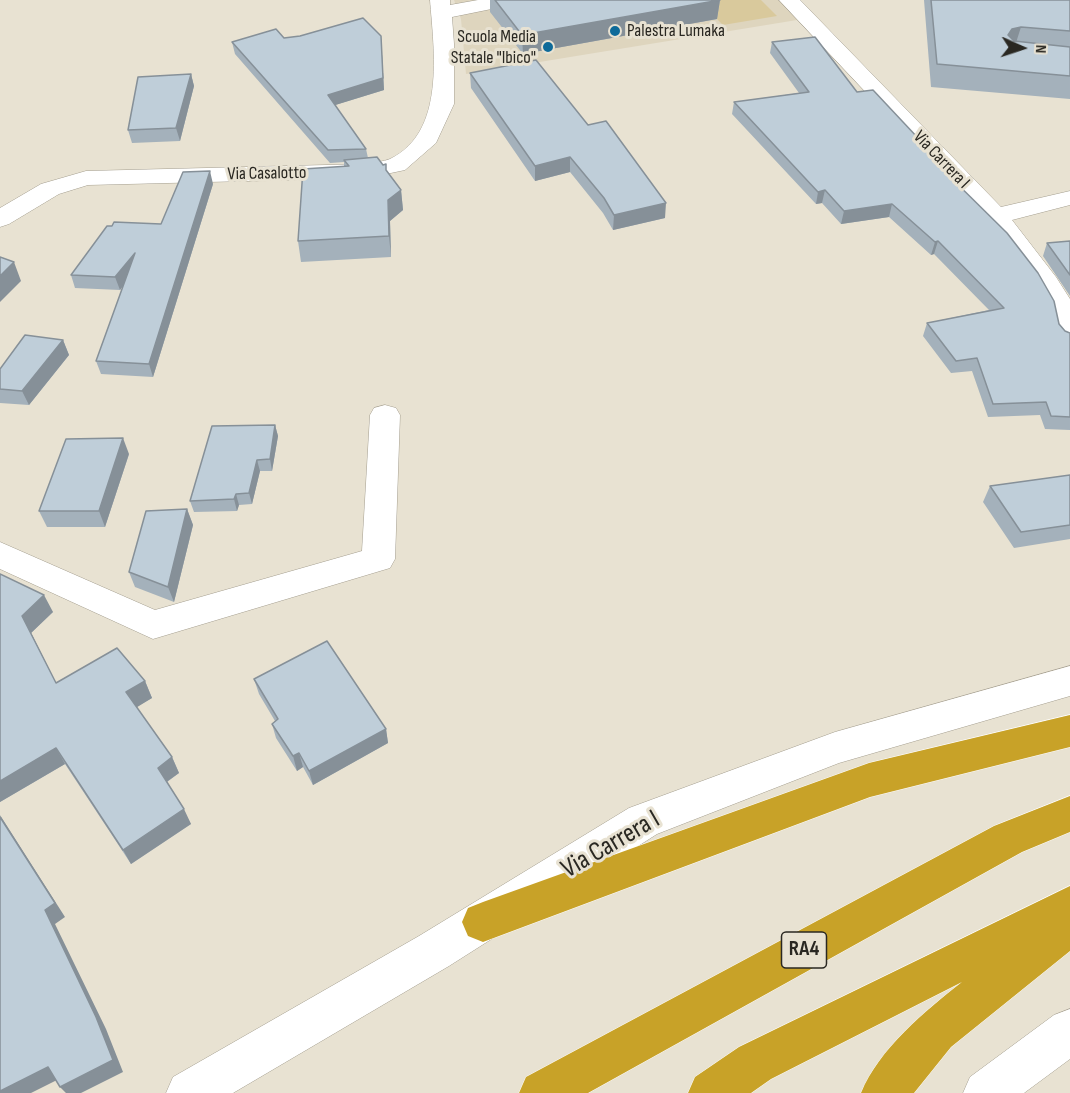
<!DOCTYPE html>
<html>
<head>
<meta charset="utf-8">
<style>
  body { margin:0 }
  #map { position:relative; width:1070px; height:1093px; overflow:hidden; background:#e8e2d2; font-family:"Sofia Sans Condensed",sans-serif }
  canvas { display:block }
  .north { position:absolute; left:992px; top:18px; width:60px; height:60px; -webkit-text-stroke:4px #e8e2d2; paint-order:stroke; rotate:93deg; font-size:16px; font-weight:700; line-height:24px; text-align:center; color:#2a2822 }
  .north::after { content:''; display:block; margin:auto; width:21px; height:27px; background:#2a2822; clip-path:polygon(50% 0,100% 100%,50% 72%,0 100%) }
</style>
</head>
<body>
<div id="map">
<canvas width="1070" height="1093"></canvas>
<div class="north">N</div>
</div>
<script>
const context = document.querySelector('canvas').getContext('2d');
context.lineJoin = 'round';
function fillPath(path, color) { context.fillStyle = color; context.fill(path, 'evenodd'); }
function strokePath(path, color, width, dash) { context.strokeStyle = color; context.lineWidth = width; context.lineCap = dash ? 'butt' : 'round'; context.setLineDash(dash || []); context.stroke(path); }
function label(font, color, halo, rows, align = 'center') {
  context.font = font + ' "Sofia Sans Condensed",sans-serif'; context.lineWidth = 6; context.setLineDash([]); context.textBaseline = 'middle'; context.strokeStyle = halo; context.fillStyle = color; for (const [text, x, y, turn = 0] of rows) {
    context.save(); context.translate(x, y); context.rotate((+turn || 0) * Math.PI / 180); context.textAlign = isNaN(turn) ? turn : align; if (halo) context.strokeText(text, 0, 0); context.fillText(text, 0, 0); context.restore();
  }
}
fillPath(new Path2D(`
  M454,0H781L797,20L466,74L461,19Z`), '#ded5be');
fillPath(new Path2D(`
  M551,0H761L777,16L723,25L717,19Z`), '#d9c99c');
const minor = new Path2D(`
  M430,0H450V5L478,0H519L516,4L452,17L454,44V104L436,143L405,170L367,178L88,185L59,194L9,224L0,227V208L41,184L86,171L367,164C374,162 383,162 390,159C446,132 434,51 430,0Z
  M779,0H800L1001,207L1070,191V205L1012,220L1056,277L1070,299V345L1060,342L1056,336L1051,313L1035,285L987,221Z
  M385,405L396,408L400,415L395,559L390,568L153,639L0,569V542L155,610L362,551L370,415L374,408Z
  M1070,666V696L839,763L657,834L449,966L233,1093H166L173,1077L419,936L629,808L835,732Z
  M1070,1009V1059L1024,1093H963L970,1077L1054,1015Z`);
const highway = new Path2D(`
  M1070,715V747L870,797L483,942L468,936L462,922L468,908L483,902L869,763Z
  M1070,796V832L1022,852L588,1093H519L526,1077L994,826Z
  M1070,886V951L951,1047L914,1093H861C879,1049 925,1011 962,982L771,1079L751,1093H688L695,1077L739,1047Z`);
strokePath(minor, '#a49e8f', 1);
strokePath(highway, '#fff', 1);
fillPath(minor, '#fff');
fillPath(highway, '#c8a228');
fillPath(new Path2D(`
  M490,0H720L717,19L523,54L490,12Z
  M924,0H1070V99L931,87Z
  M381,36L384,90L335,105L366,149L368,158L387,171L401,190L403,210L390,221L391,257L301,262L298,241L344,167V162L330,163L235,54L232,42L284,38Z
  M772,42L857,92L932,159L1065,331L1070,333V430L1045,429L1040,415L988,417L972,371L951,373L923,336L927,323L989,310L934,254L931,255L889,217L841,224L822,203L816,204L732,114L734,102L799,93L770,53Z
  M470,73L588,125L665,218L613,230L603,213L570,172L535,181L471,88Z
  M191,74L194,86L180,141L132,143L128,130Z
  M213,184L153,377L101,374L96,361L123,286L120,290L75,288L71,275L161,224Z
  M1070,241V296L1043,256L1047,243Z
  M63,340L69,355L29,405L0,403V369Z
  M275,425L278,436L272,471H260L252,504L239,505L237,511L194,512L190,501Z
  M129,454L105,527H47L39,511Z
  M1070,475V539L1014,548L983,502L990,486Z
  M187,509L193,525L174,602L135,587L129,572Z
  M0,574L53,612L31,633L56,683L145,681L152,698L136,707L172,757L179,773L167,782L191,824L131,864L65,764L0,802Z
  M254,679L386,729L388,743L313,785L303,767L297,771L276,738L272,724L275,721L259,694Z`), '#a4b1bb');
fillPath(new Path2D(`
  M720,0L717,19L523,54L522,35Z
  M1021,27L1014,49L1008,35L1012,29Z
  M381,36L384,90L329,107L328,95Z
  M191,74L194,86L180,141L176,128Z
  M570,157V172L535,181V166Z
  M210,171L213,184L153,377L149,364Z
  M401,190L403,210L390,221L391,257L389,236L388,200Z
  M825,190L822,203L816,204L818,192Z
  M666,203L665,218L613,230L614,215Z
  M892,204L889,217L841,224L844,211Z
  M938,241L934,254L931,255L935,242Z
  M135,253L139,266L120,290L115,277Z
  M14,262L21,281L0,302V276Z
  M63,340L69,355L29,405L22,391Z
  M275,425L278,436L272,471L270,459Z
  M123,438L129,454L105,527L99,511Z
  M257,460L260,471L252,504L249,493Z
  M236,494L239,505L237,511L234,499Z
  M187,509L193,525L174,602L168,587Z
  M44,595L53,612L31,633L64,699L22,616Z
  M145,681L152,698L134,709L126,692Z
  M386,729L388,743L313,785L309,771Z
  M56,748L65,764L0,802V781Z
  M299,753L303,767L297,771L293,756Z
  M172,757L179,773L165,783L158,768Z
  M184,809L191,824L131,864L123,850Z
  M0,815L65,917L55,924L106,1029L123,1072L81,1093H66L60,1087Z
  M48,1067L59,1079L31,1093H0V1091Z`), '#869098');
const building = new Path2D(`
  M495,0H720L522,35Z
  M931,0H1070V31L1021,27L1012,29L1008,35L1014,41L1070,47V76L937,64Z
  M363,18L381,36L383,78L328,95L366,149L328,150L232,42L276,29L284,38L300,36Z
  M815,37L857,92L873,90L933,154L928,155L1007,233L1038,273L1054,301L1059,324L1065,331L1070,333V417L1051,416L1046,402L993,404L977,358L956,361L927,323L1004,308L938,241L935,242L892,204L844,211L825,190L818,192L734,102L809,92L772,42Z
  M536,60L588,125L606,121L666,203L614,215L604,198L570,157L535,166L470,73Z
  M191,74L176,128L128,130L138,77Z
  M377,157L383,165L386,164V170L401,190L388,200L389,236L298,241L303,169L349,166L344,160Z
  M210,171L149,364L96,361L135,253L115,277L71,275L107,226H112L114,222L161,224L183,172Z
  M1070,241V275L1047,243Z
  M0,257L14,262L0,276Z
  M25,335L63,340L22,391L0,389V369Z
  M275,425L270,459L257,460L249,493L236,494L234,499L190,501L212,426Z
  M123,438L99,511H39L66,439Z
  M1070,475V525L1021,532L990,486Z
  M187,509L168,587L129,572L146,511Z
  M0,574L44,595L22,616L56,683L117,648L145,681L126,692L172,757L158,768L184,809L123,850L56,748L0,781Z
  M327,641L386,729L309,771L299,753L293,756L272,724L278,719L254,679Z
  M0,817L55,903L45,910L96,1017L113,1060L60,1087L48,1067L0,1091Z`);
fillPath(building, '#bfced9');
strokePath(building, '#869098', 1.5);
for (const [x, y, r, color] of [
  [615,31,6,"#0e6a99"],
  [548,47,6,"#0e6a99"]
]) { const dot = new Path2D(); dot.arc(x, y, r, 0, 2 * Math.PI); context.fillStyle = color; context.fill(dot); strokePath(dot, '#e8e2d2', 2); }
label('18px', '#2a2822', '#e8e2d2', [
  ["Palestra Lumaka",627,31],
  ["Scuola Media",536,37,"right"],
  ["Statale \"Ibico\"",536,58,"right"]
], 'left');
label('18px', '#2a2822', '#e8e2d2', [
  ["Via Carrera I",941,160,46],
  ["Via Casalotto",267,174,-1]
]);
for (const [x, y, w] of [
  [804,950,45]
]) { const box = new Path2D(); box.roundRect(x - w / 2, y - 18, w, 36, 4.5); context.fillStyle = '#e8e2d2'; context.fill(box); strokePath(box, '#2a2822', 1.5); }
label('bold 21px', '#2a2822', null, [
  ["RA4",804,950]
]);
label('27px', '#2a2822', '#e8e2d2', [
  ["Via Carrera I",611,845,-30]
]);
</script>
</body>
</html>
